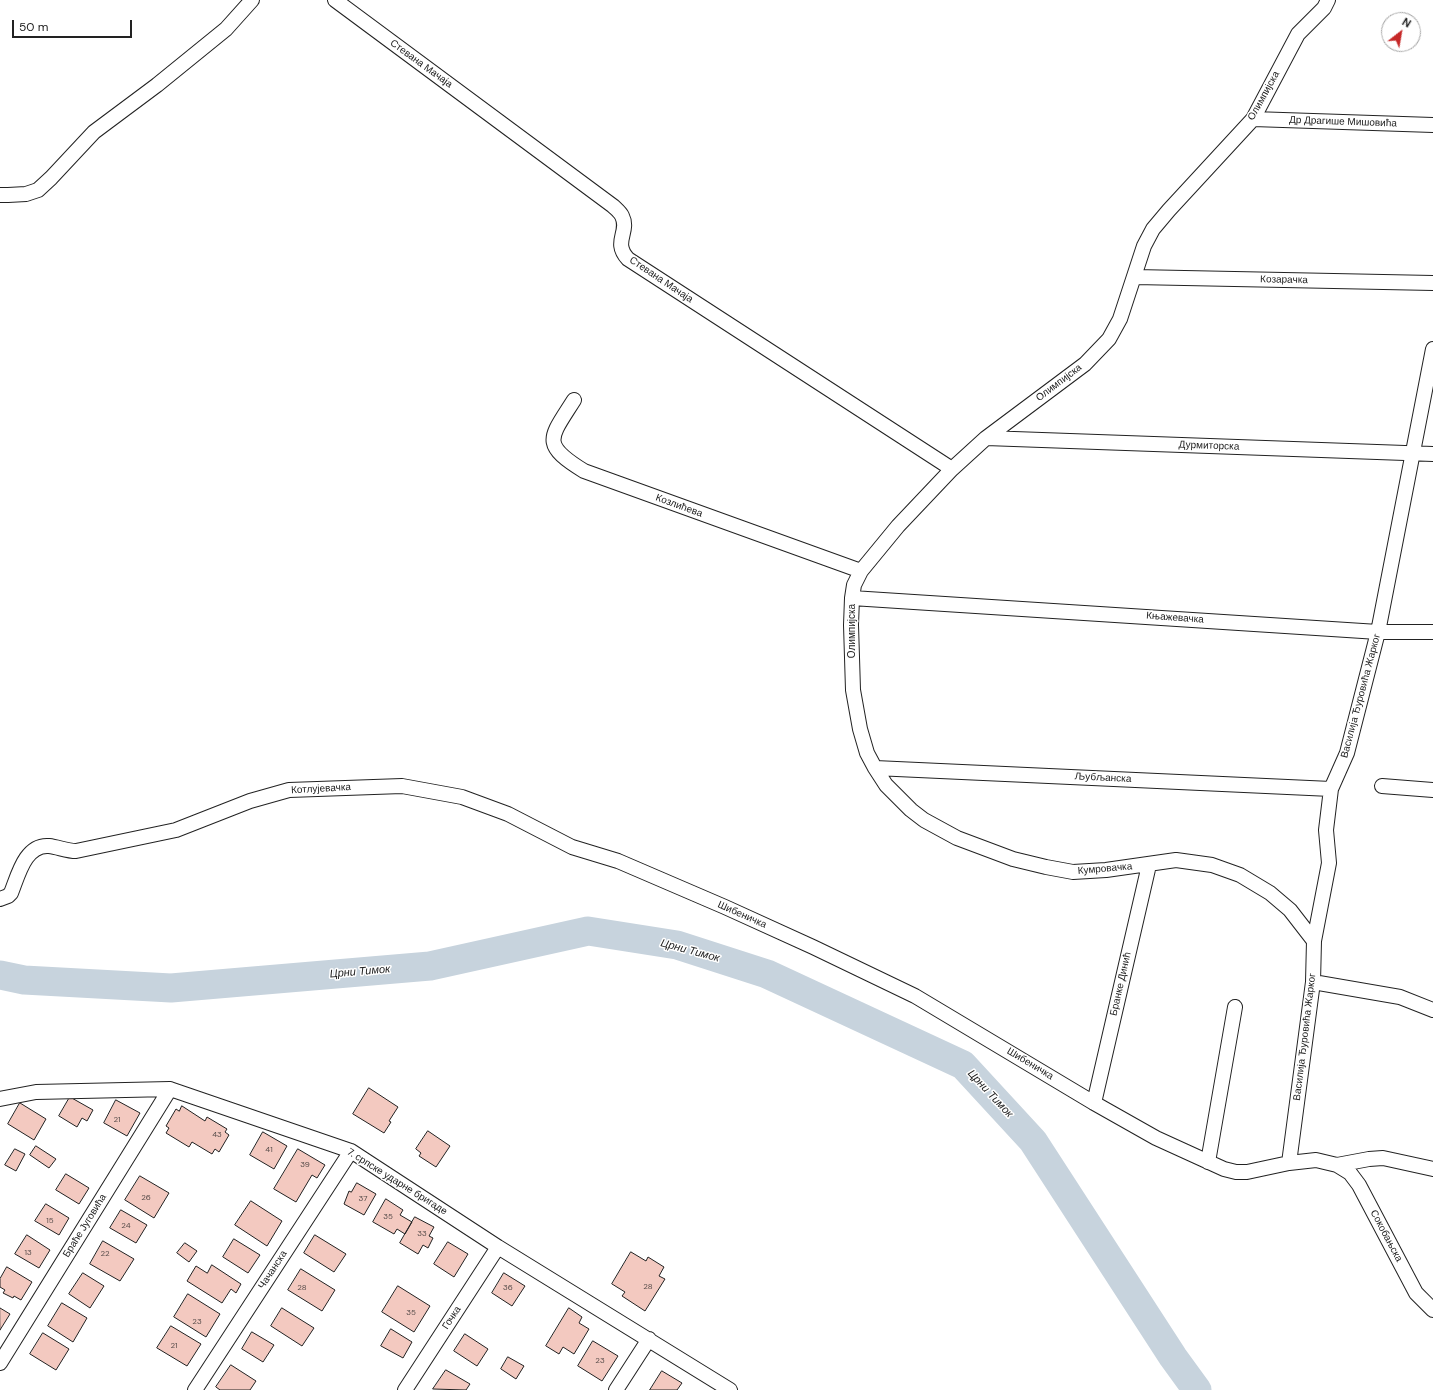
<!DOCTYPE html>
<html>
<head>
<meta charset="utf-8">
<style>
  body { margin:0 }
  #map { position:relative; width:1433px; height:1390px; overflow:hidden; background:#fff; font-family:"DM Sans",sans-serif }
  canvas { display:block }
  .north { position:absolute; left:1381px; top:12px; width:40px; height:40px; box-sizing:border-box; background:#fff; border:1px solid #a7a7a7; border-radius:50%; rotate:31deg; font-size:11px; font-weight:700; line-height:16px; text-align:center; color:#222 }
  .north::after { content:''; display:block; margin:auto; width:14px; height:18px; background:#c62828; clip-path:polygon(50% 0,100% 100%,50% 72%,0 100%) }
  .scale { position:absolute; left:12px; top:20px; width:120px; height:18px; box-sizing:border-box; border:2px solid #222; border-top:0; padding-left:5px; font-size:12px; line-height:14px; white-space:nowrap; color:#222; -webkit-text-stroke:3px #fff; paint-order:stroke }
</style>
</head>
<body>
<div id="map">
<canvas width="1433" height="1390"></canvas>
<div class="north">N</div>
<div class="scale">50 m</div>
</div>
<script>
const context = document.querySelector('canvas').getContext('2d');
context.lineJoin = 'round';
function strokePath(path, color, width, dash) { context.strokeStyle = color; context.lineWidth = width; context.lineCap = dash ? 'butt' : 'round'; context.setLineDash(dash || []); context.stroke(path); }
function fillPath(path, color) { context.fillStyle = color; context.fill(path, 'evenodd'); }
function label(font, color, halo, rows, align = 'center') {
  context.font = font + ' "DM Sans",sans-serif'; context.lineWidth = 3; context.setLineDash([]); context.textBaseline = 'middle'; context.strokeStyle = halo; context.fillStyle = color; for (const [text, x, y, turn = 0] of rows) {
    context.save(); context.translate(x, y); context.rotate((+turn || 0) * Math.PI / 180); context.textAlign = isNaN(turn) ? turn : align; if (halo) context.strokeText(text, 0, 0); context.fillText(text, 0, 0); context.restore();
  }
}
strokePath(new Path2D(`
  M0,975L24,980L171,988L430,966L588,931L677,945L767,974L963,1065L1033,1141L1173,1357L1197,1390`), '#c7d3dd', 29);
const building = new Path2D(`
  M369,1088L398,1107L389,1121L391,1122L384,1133L353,1114Z
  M70,1097L93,1110L87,1121L82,1118L77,1127L59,1116Z
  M116,1100L140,1113L127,1136L104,1123Z
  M20,1103L46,1119L34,1140L8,1124Z
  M182,1106L205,1121L207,1117L227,1129L225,1132L229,1135L219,1152L215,1149L212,1154L192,1142L189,1147L166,1133L169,1128L166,1126L176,1109L179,1111Z
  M428,1131L450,1146L436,1167L419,1156L421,1153L416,1149Z
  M263,1132L287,1146L274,1169L250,1155Z
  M36,1146L56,1159L49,1168L30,1155Z
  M15,1149L25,1154L16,1171L5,1165Z
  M298,1149L325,1165L317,1178L312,1175L296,1202L274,1189Z
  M66,1174L89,1188L79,1204L56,1190Z
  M140,1176L169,1193L154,1218L125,1200Z
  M357,1183L376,1194L364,1215L344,1204L349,1191L351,1192Z
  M386,1199L403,1210L400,1215L412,1222L405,1234L397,1229L394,1234L373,1222Z
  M251,1201L282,1221L267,1246L235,1225Z
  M46,1204L69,1218L59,1235L35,1221Z
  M121,1210L147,1225L136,1243L110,1228Z
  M415,1217L434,1227L429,1236L433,1238L428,1248L423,1245L418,1254L400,1243Z
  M27,1235L50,1250L39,1268L15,1254Z
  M315,1235L346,1254L334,1272L304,1253Z
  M234,1239L260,1255L248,1273L223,1257Z
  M103,1241L134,1259L120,1281L90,1264Z
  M448,1242L468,1254L454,1277L434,1264Z
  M185,1243L197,1251L189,1262L177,1253Z
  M631,1252L646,1261L648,1257L664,1267L659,1276L665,1279L645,1311L622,1296L625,1292L612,1284Z
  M212,1265L241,1284L236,1293L231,1289L222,1303L187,1281L196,1266L207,1273Z
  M7,1267L32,1282L21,1300L14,1296L13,1298L3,1293L5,1290L0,1287V1279Z
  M301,1269L335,1290L322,1311L288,1290Z
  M83,1273L104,1286L90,1308L69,1294Z
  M504,1273L525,1286L512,1306L492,1293Z
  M398,1286L430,1306L414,1332L382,1312Z
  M188,1294L220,1314L206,1337L174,1317Z
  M62,1303L87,1318L73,1342L48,1326Z
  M0,1308L10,1314L0,1330Z
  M282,1308L314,1328L302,1346L271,1326Z
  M569,1308L582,1317L579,1323L589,1329L574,1354L563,1347L559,1354L546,1346Z
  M171,1326L201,1344L187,1366L157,1348Z
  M391,1329L412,1342L403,1358L381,1346Z
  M252,1332L274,1345L263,1362L242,1349Z
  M43,1333L69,1349L56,1370L30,1354Z
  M465,1334L488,1349L477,1366L454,1351Z
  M593,1341L618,1356L602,1381L578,1366Z
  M508,1357L524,1366L516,1379L501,1369Z
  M231,1365L256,1381L250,1390H220L216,1387Z
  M446,1370L470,1384L466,1390L433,1389Z
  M662,1371L682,1383L677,1390H650Z`);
fillPath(building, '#f3c9c0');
strokePath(building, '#222', 1);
const street = new Path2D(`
  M335,0L613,206C616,209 620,212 622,216C630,232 612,242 628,259L952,469
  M1253,119L1433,125
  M0,195H8L26,194L38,190L51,178L94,132L157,85L226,29L252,0
  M1135,277L1433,283
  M574,400C550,438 540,444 584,471L861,571
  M986,438L1433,454
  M852,598L1378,632H1433
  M875,768L1331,789
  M1382,786L1433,790
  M0,899L8,896L11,893C18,876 25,844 49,846C58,847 67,851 76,851L176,830L250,801L289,790L402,786L462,797L508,814L572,847L618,861L725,907L813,947L915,996L1094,1103L1156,1138L1224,1169L1236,1172H1247L1289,1163L1316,1160L1337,1165L1369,1159L1383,1158L1433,1169
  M1314,941L1290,910L1270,893L1240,875L1212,865L1176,860L1106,870L1073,872L1046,867L1013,859L957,838L924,820L911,810L886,785L875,768L867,753L860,729L853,690L851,625L852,598L854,585L861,571L898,526L952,469L986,438L1085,364L1109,339L1120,319L1144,246L1153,229L1169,210L1253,119L1298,34L1324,8L1328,0
  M1313,982L1400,997L1433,1010
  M0,1099L36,1092L170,1089L351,1151L498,1247L730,1390
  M1094,1103L1149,865
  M1208,1162L1235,1007
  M1289,1163L1313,982L1314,941L1329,863L1326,830L1331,789L1347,753L1378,632L1433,349
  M1337,1165L1350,1173L1359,1185L1416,1293L1433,1310
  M0,1363L170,1089
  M195,1390L351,1151
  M405,1390L498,1247
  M616,1390L649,1339`);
strokePath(street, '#222', 16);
strokePath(street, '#fff', 14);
label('8px', '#564c4a', null, [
  ["21",117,1120],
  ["43",217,1135],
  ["41",269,1150],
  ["39",305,1165],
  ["26",146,1198],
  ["37",363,1199],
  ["35",388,1217],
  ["15",50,1221],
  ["24",126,1226],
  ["33",422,1234],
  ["13",28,1253],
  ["22",105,1254],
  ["28",648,1287],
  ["28",302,1288],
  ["36",508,1288],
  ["35",411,1313],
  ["23",197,1322],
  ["21",174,1346],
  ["23",600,1361]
]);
label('10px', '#222', '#fff', [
  ["Стевана Мачаја",421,64,36],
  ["Олимпијска",1264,96,-61],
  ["Др Драгише Мишовића",1343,122,2],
  ["Стевана Мачаја",661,280,34],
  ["Козарачка",1284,280,1],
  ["Олимпијска",1059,383,-37],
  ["Дурмиторска",1209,446,2],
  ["Козлићева",679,506,20],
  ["Књажевачка",1175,618,4],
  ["Олимпијска",852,631,-90],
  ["Василија Ђуровића Жарког",1361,696,-75],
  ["Љубљанска",1103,778,3],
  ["Котлујевачка",321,789,-3],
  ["Кумровачка",1105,869,-5],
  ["Шибеничка",742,915,24],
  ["Бранке Динић",1121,984,-77],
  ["Василија Ђуровића Жарког",1305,1037,-83],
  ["Шибеничка",1030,1064,31],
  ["7. српске ударне бригаде",397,1182,32],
  ["Браће Југовића",85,1226,-58],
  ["Сокобањска",1386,1236,62],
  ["Чачанска",273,1270,-57],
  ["Гочка",452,1318,-57]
]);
label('italic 11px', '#222', '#fff', [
  ["Црни Тимок",690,951,15],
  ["Црни Тимок",360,972,-5],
  ["Црни Тимок",990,1094,47]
]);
</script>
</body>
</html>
